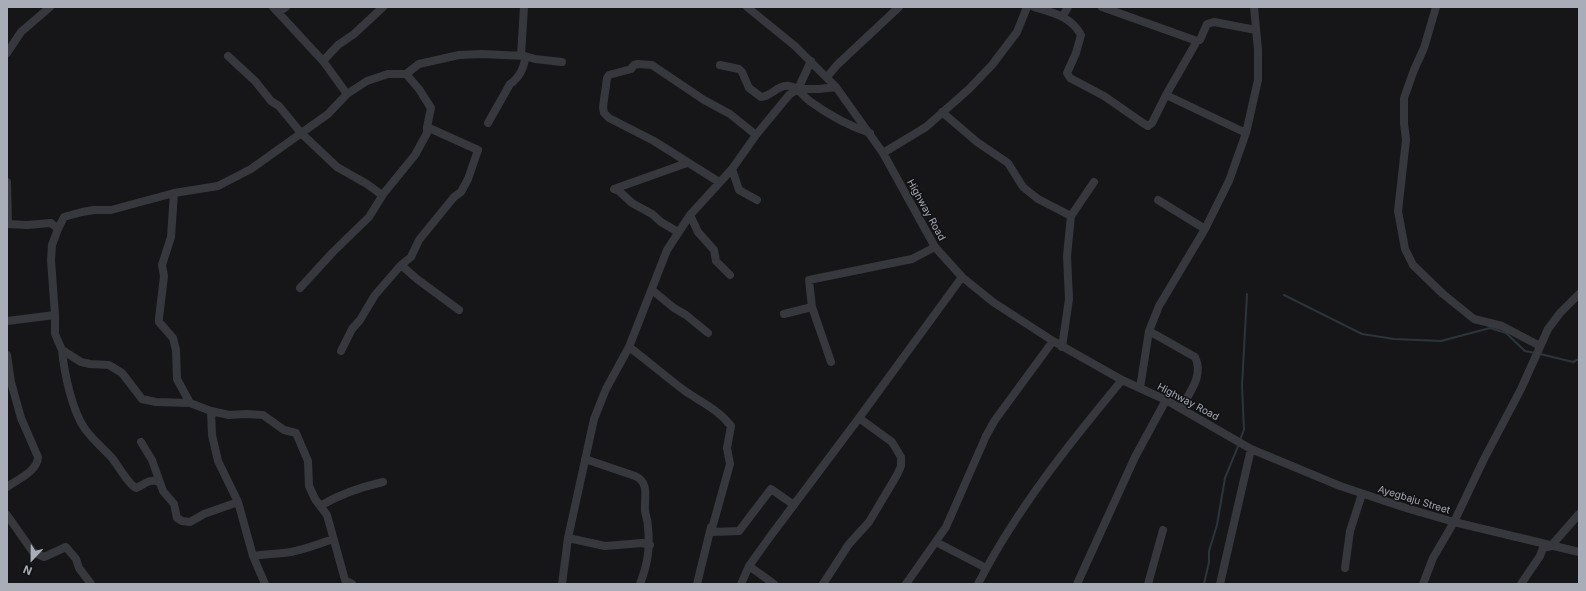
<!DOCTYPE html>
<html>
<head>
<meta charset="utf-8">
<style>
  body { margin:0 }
  #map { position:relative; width:1586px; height:591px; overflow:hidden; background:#161618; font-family:Inter,sans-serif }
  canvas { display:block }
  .frame { position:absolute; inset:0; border:8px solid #a8adb8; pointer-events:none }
  .north { position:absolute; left:12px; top:539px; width:40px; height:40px; -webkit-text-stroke:3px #111113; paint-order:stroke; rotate:202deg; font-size:11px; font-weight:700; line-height:16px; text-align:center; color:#a8adb8 }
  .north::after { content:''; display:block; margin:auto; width:14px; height:18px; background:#a8adb8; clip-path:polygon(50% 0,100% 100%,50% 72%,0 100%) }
</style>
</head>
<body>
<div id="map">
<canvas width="1586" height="591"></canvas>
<div class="frame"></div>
<div class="north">N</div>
</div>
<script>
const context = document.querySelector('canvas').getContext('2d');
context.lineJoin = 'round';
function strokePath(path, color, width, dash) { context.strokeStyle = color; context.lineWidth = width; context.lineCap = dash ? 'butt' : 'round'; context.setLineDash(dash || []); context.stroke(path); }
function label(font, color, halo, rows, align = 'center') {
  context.font = font + ' Inter,sans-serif'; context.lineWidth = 3; context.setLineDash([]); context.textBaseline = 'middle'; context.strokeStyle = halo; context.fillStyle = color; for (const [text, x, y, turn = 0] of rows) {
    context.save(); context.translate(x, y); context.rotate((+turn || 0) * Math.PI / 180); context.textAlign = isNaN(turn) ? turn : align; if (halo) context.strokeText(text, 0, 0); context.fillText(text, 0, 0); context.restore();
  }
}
strokePath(new Path2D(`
  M1284,295L1362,334L1394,339L1441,341L1490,328L1506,333L1525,351L1535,353
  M1540,354L1573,362L1579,359
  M1240,440L1244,430L1242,386L1247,294
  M1204,584L1209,562V551L1217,525L1225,478L1239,444`), '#2c353c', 2);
strokePath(new Path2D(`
  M273,7L323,61L347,94
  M747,7L795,46L836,87L883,153L935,247L962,277L993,302L1053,341L1122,380L1166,400L1251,449L1340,486L1406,508L1454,522L1579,552
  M1034,7C1053,13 1071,16 1081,35L1076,53L1067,73L1070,78L1104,96L1143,123L1148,126L1152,123L1166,95L1197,41L1200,40L1207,24L1214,22L1256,30
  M1102,7L1197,41
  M1436,7L1424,48L1414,70L1404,98V123L1406,140L1398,211L1405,249L1413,265L1443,294L1474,319L1502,326L1540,346
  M279,12L286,7
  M1063,16L1068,7
  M7,53L21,32L50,7
  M521,55L524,7
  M228,56L255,81L271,101L279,106L301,133L337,167L367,184L382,195
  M323,61L338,45L354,34L383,7
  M720,65L739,69L742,72L749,88L761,97C771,97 778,84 789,86C799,87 803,97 811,102C829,115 849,126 870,133
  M406,74L419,89L431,108L427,127L478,150L468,179L461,192L454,197L419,240L411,257L401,265L417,279L459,310
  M827,77L837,65L899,7
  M798,89H819L836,87
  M1166,95L1246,133
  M942,112L977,142L1008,163L1023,187L1038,199L1071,216
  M488,123L510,84C519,78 525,67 525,56
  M883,153L926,127L969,89L992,65L1017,32L1027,7
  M732,169L739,190L757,200
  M7,182L8,224
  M719,182L654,141L609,118L604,113L603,107L607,78L609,75L631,69L634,65L638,64L652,65L704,100L730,114L756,135
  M174,193L171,237L162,265L164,276L159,318V322L173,338L176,350L177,379L190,403
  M1158,200L1205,229
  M690,215L698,232L714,250L716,261L730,275
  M7,224L27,225L51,223L58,229
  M678,232L661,222L652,214L632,203L619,191L614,189L687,163
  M300,288L333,252L369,217L384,193L415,155L427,133V127
  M652,290L674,308L686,315L708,333
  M784,314L812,307
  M7,321L55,315
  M1149,331L1195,357C1204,375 1190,392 1181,408
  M629,347C648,361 666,377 685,391C701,402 719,410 731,426L727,448L730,464L711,532L739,531L771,489L794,505
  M1062,347L1069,299L1067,256L1071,216L1094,182
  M62,350C64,372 72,411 85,429C93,440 103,448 112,458C119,467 124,477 132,485L136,488C144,485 149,478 159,482
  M341,351L352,329L360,320L375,295L401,265
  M7,355L11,382L21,418L38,457C37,472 18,479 7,487
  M831,362L812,307L809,280L912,259L935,247
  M1140,388L1149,331L1159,306L1205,229L1229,181L1246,133L1258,80V50L1254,7
  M211,411L212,435L218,461L238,502L253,556L265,584
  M141,442L152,460L163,491L174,504L177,518L182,521L190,522L204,514L238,502
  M585,459L635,476C650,482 644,499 645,511C646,517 648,521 648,527C650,549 648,563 640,584
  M320,506C340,494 361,487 383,482
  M7,515L33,552L44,557L66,547L76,559L79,568L91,584
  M568,538L605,546L642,543L650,545
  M936,542L986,568
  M253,556C266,554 279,554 291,552C306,549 319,544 333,539
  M749,566L774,584
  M1345,568L1350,531L1362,494
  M352,584L345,580L327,515L315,499L309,486L308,461L296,433L284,430L263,415L246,414L229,415L211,411L190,403L156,402L142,399L122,373L109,365L90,364L81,362L62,350L55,334V315L51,260L52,245L58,229L64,217L82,212L94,210H111L174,193L218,186L251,169L328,114L347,94L367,81L388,74H406L419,64L459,55L482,54L525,56L535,59L562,62
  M562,584L568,538L594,419L606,389L629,347L667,250L690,215L732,169L756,135L789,95L798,89L811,61
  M697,584L711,527
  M741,584L749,566L769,538L859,418L962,277
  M823,584L849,544L869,522L897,475L901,466V457L892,442L859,418
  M906,584L946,527L986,436L995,420L1053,341
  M978,584C1016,510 1069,444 1122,380
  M1077,584L1135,457L1166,400
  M1148,584L1163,530
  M1220,584L1251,449
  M1423,584L1433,558L1454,522L1484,459L1521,389L1548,329L1560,313L1579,294
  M1521,584L1540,556L1543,548L1551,546L1579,514`), '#37383d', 8);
label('10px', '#a8adb8', '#111113', [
  ["Highway Road",926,210,61],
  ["Highway Road",1188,402,28],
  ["Ayegbaju Street",1414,500,17]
]);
</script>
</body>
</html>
